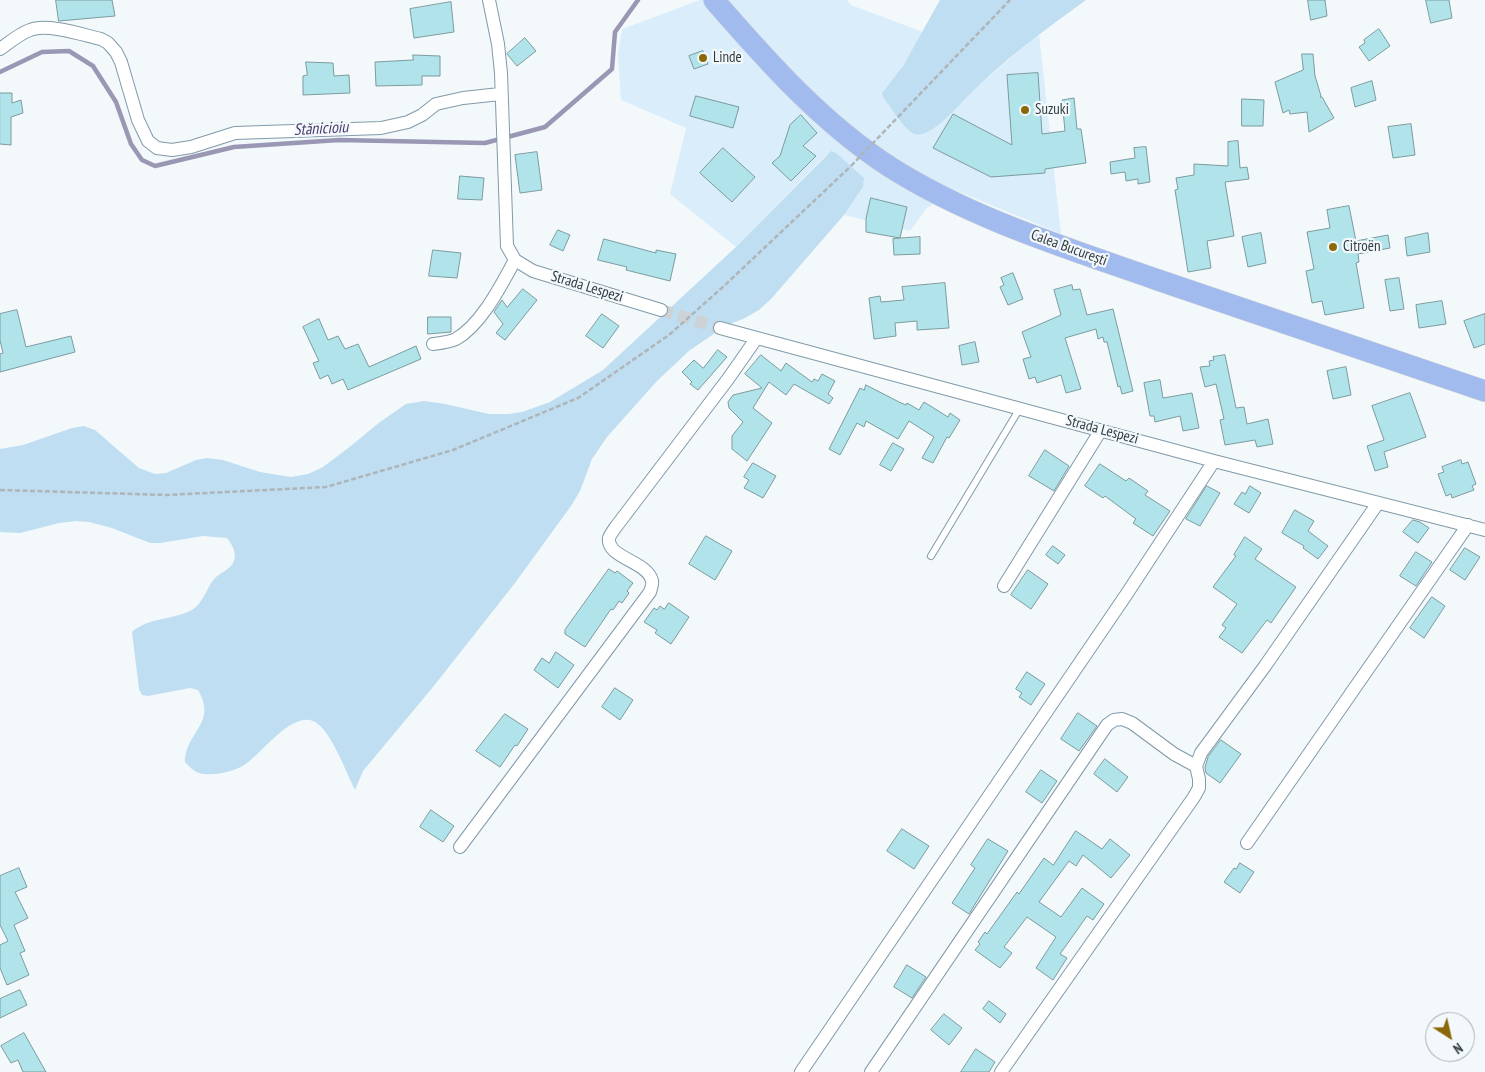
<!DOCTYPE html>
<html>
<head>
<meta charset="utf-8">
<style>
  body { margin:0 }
  #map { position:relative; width:1485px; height:1072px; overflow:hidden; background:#f3f8fb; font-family:"PT Sans Narrow",sans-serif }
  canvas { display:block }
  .north { position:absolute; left:1425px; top:1012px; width:50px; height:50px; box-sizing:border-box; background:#f3f8fb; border:1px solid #a5adb1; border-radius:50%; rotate:145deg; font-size:14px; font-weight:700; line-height:20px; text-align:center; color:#313c42 }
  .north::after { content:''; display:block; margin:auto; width:18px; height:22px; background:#8b6808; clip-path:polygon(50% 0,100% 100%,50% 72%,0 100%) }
</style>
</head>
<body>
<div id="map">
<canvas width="1485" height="1072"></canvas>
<div class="north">N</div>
</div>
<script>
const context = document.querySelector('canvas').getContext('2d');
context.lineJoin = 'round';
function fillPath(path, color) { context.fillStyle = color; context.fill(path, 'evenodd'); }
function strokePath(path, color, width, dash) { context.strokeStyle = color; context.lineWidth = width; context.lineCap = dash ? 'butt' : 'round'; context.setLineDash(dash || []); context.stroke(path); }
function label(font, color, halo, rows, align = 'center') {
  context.font = font + ' "PT Sans Narrow",sans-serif'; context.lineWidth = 4.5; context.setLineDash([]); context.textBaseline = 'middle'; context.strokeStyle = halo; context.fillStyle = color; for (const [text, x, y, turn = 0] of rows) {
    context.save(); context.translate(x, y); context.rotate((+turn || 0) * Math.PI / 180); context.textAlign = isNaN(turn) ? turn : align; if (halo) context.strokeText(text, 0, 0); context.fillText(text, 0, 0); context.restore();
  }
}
fillPath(new Path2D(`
  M700,0H847L851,5L923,32L903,66L895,78L885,89L883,97L909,130L946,118L974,89L1039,34L1061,234L955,190L927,208L910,231L844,215L863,187L827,154L736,247L670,194L686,128L621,100L618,54L622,29Z`), '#d9eefa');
fillPath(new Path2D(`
  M940,0H1086C1045,30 1003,60 967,97C957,107 930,139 915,134C905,131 890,106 883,97L882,93L903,66Z
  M831,151L836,153L864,178L863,187L844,215L771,299L759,310L743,319L727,325L690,350L657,381L607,437L592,459L580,491L571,506L515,583L433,687L363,771L355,790C346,772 333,736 318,724C296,706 264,751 247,763C238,770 225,773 215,774C199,775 195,773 185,762C185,732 218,724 198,690L190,688L148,696L142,695L139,689L132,632C147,618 171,620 190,611C203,605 206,588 215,578C220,573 230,569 233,563C238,554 232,544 227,538L203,536L160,543H150L112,528L89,522L76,521L59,523L20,533L0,532V449L23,445L72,428L84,426L95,430L139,468L155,474L166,473L196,460L207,458L223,460L260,472L291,477L308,474L323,467L347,449L380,422L406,404L424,401L445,404L489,414H509L522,412L550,402L603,370L736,247Z`), '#bfdef1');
strokePath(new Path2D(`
  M0,72L42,52L69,51L93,66L116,102L131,144L142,160L155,166L234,147L339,140L485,143L545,127L612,69L615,32L638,0`), '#9997b3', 4.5);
const building = new Path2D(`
  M56,0H112L115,16L59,21Z
  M1308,0H1325L1327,16L1311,20Z
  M1426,0H1449L1452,18L1431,23Z
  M451,2L454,32L414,38L410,9Z
  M1379,29L1390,46L1369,61L1359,47L1365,43L1364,40Z
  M525,38L536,51L517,66L507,54Z
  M703,51L708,64L694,69L689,56Z
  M1302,54H1313L1315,76L1321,96L1320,97H1322L1334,118L1309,132L1307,112L1290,114L1289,110L1283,113L1275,82L1303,70Z
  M413,55L440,56V76H422V85L376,86L375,62L413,60Z
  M306,62L333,63L334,76L349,75L350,93L303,95V76L307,75Z
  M1038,73L1042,134L1065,131L1062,100L1074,98L1077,129H1081L1086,163L1045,169V173L991,177L933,148L953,114L1012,145L1007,75Z
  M1372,81L1376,100L1355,107L1351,88Z
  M0,93H12V103L21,100L23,113L11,117V145L0,144Z
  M696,96L739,107L733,128L690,116Z
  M1242,99L1264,100L1263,126H1242Z
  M801,115L817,133L803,146L816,156L791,181L772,163L780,156L790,125Z
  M1411,124L1415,155L1393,158L1388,127Z
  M1238,141L1240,168L1247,167L1249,179L1225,182L1234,236L1207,241L1211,268L1188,272L1175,190L1178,189L1176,178L1194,175V164L1228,166V142Z
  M1146,147L1150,182L1138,184V179L1126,181L1125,172L1111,174L1110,162L1135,158L1134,148Z
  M723,148L755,177L732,202L700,173Z
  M537,152L542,190L520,193L515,155Z
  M460,176L484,178L482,200L458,199Z
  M871,198L907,207L900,238L866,232V219Z
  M1349,206L1356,241L1388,235L1390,248L1358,254L1359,262L1356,263L1364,308L1325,315L1322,301L1312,303L1306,271L1314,269L1307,232L1330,228L1327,210Z
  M558,230L570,235L563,251L550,245Z
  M1261,233L1266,263L1248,267L1242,237Z
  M1428,233L1430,252L1407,256L1405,238Z
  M920,237V254L894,255L893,239Z
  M604,239L656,253V250L676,254L670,281L626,270L627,267L598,260Z
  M433,250L461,253L457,278L429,276Z
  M1013,273L1023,299L1008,305L1000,287L1004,285L1001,278Z
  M1399,278L1404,309L1390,311L1385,280Z
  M945,283L949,328L917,330V321L895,323L896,336L874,339L869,298L880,296L881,302L904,300L902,287Z
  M1072,285L1073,290L1080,289L1087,315L1113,309L1133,391L1122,394L1120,386L1118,387L1107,342H1104L1103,337L1098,339L1096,329L1065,338L1081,389L1066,393L1061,375L1037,383L1035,377L1029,379L1023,359L1031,357L1022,332L1061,315L1054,290Z
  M523,289L537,300L505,340L496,333L503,324L494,312L502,300L507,307Z
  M1442,301L1446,324L1419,328L1416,305Z
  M17,310L26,347L71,336L75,352L0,372V354L3,353L0,340V314Z
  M602,314L619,326L603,348L586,336Z
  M1485,314V344L1474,348L1464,321Z
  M428,317H451V332L428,334Z
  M319,319L328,340L338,336L345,349L358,344L369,367L416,346L421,359L348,390L343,379L332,384L328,375L320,379L313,363L319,361L303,327Z
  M975,342L979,362L962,365L959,346Z
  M718,350L727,357L698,390L690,384L692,382L682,372L694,360L703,368Z
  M761,355L781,371L786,363L812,382L814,379L818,381L822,374L835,381L828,394L833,398L829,404L794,384L786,395L769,382L753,408L772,423L747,461L732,449V436L743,422L729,408L728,402L733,395L762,388L745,374Z
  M1225,355L1236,408L1244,407L1247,424L1268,419L1273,444L1257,447L1255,440L1225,445L1220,420L1224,419L1216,384L1205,387L1200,367L1210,366L1209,361L1214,360L1213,357Z
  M1346,367L1351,395L1333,399L1327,371Z
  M1160,380L1163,398L1192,393L1199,428L1183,431L1180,416L1155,422L1154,416H1150L1144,383Z
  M866,385L899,402L906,405L907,403L919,410L924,402L948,417L950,413L960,420L949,438L947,437L933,463L922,458L934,437L909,421L898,439L866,421L864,427L857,423L840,455L829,449L860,388L864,390Z
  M1410,393L1426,437L1384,452L1388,467L1375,471L1367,446L1384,440L1372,406Z
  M893,443L904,449L891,471L880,465Z
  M1045,450L1069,466L1054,491L1029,476Z
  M1461,460L1462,464L1468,462L1476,484L1472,486L1474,490L1452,498L1451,494L1446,496L1438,474L1444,472L1442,467Z
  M753,463L776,476L763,498L744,488L749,480L744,477Z
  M1100,464L1126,481L1129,478L1148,491L1145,495L1170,511L1153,536L1133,523L1136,519L1105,496L1103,498L1085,486Z
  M1207,486L1220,493L1200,526L1186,519Z
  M1250,486L1261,493L1249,513L1234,504L1242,492L1245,494Z
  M1295,510L1314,521L1308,531L1328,546L1318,559L1303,548L1304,546L1282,533Z
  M1413,520L1420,522L1429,528L1418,543L1403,532Z
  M706,536L732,551L715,580L689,564Z
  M1245,537L1262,549L1255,559L1296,587L1271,623L1267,620L1242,653L1219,637L1226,628L1222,625L1237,604L1213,587L1236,556L1234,555Z
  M1053,546L1065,555L1058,564L1046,555Z
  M1465,548L1480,557L1465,580L1450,570Z
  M1416,552L1432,562L1416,586L1400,576Z
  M609,569L615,573L617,571L633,583L627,591L629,593L622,603L619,601L613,610L611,609L585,647L565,634V630Z
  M1028,570L1048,584L1031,609L1011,595Z
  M1432,597L1445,606L1424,638L1410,628Z
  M669,603L689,617L671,644L655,633L657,630L644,622L654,608L657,610L660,606L664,609Z
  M556,652L574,665L558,688L534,670L542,658L549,663Z
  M1027,672L1045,684L1031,705L1019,697L1022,693L1016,689Z
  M615,688L633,700L620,720L602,707Z
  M1078,713L1097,726L1079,751L1061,739Z
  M505,714L528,729L517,746L515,745L500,767L476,751Z
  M1221,740L1241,754L1220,783L1206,773L1205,767L1208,757Z
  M1105,759L1128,777L1117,792L1094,774Z
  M1041,770L1057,781L1042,803L1026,792Z
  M431,810L454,826L443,842L420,827Z
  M902,829L929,846L914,869L887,851Z
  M1076,831L1102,849L1110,839L1130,855L1111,878L1083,855L1076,866L1069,861L1039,902L1061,917L1082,888L1104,904L1093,920L1087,916L1060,954L1067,958L1053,980L1036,968L1056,937L1027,917L1004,947L1012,953L1000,968L975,950L980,944L978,942L985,932L987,934L1017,892L1019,894L1044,858L1053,865Z
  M988,839L1008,851L969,914L952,903L975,868L971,865Z
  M1240,863L1254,872L1240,893L1224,882L1234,868L1236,869Z
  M19,868L27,887L15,892L28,918L14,925L25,951L20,953L29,975L7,985L0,968V945L8,941L0,925V876Z
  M907,965L926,977L912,998L894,987Z
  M20,990L27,1005L0,1018V999Z
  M989,1001L1006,1014L1000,1023L983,1009Z
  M944,1014L962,1028L949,1045L931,1030Z
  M24,1033L46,1072H23L18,1060L11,1063L1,1046Z
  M976,1049L995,1062L989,1072H961Z`);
fillPath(building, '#b0e4ea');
strokePath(building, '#7b9b9f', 1);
strokePath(new Path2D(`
  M661,310L720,328`), '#ccd2d6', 12, [12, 6]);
const service = new Path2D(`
  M931,556L1020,408`);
const minor = new Path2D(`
  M489,0L498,44L501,73L507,246L515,260L533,271L661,310
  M0,49C10,42 19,34 30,30C48,23 83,35 101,39L108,43L116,52L121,62L138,120L148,141L157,148L172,150L191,147L235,133L381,128L408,122L422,115L436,104L463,98L500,94
  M720,328L1214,461L1485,530
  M433,344C441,343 450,342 456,339C482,324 501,285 515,260
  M1004,586L1101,430
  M1247,843L1468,525
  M460,847L650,592C651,588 653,584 652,581C648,561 606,558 609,538C610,535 613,531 615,528L728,379L756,339
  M801,1072L1126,595L1214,461
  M871,1072L1107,725L1114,720L1122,719L1132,723L1174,754L1196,766
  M1001,1072L1194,797L1199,788V779L1196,766L1201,753L1265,666L1378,503`);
const trunk = new Path2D(`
  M714,0C767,61 822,123 890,167C972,219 1067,248 1158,280C1267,318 1376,355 1485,391`);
strokePath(service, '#809aa9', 8);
strokePath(minor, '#809aa9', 14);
strokePath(trunk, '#d2d4d5', 22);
strokePath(new Path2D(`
  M898,117L1010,0
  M0,490L167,495L326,487L453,450L578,398L669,335L724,286L851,166`), '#aeb5b9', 2.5, [5, 2.5]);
strokePath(service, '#fff', 6);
strokePath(minor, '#fff', 12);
strokePath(trunk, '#a2bbef', 21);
strokePath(new Path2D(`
  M851,166L898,117`), '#aeb5b9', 2.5, [5, 2.5]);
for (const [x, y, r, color] of [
  [703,58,5,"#8b6808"],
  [1025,110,5,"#8b6808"],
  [1333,247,5,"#8b6808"]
]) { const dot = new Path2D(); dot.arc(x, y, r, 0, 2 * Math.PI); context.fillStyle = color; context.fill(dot); strokePath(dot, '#f3f8fb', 2); }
label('15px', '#313c42', '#f3f8fb', [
  ["Linde",713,58],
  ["Suzuki",1035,110],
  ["Citroën",1343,247]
], 'left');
label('15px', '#313c42', '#f3f8fb', [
  ["Calea București",1069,248,20],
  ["Strada Lespezi",587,287,17],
  ["Strada Lespezi",1102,430,15]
]);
label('italic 16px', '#473a6c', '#f3f8fb', [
  ["Stănicioiu",321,129,-3]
]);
</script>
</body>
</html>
